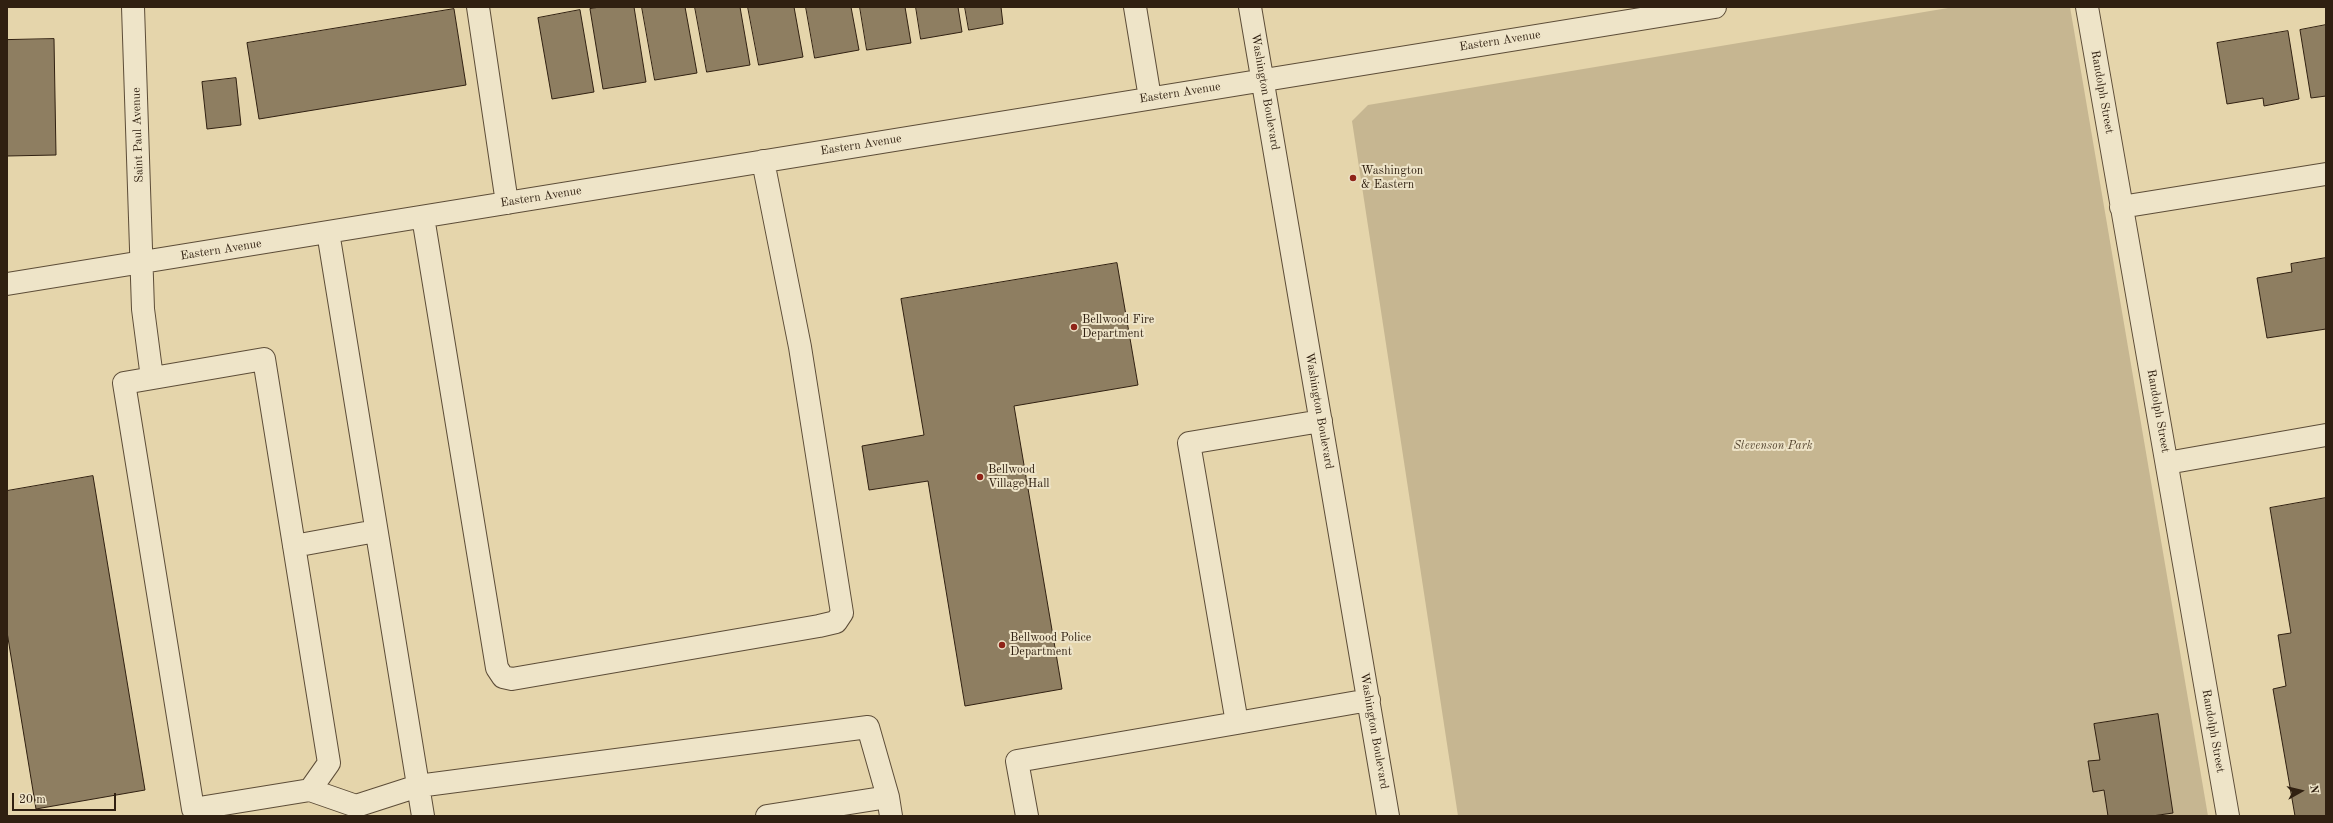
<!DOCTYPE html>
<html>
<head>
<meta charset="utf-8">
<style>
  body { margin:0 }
  #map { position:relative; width:2333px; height:823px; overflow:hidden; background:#e5d5ab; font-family:"Old Standard TT",serif }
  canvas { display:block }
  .frame { position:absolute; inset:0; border:8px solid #302011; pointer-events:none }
  .north { position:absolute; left:2281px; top:771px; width:40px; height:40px; -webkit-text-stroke:3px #eee4c8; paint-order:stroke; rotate:82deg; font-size:11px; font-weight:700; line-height:16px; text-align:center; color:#302011 }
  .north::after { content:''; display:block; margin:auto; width:14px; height:18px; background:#302011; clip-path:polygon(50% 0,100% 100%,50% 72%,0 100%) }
  .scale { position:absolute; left:12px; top:793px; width:104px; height:18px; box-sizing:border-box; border:2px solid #302011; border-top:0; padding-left:5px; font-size:12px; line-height:14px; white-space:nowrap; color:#302011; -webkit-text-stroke:3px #eee4c8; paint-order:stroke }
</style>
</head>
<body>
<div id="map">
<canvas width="2333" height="823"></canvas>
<div class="frame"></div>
<div class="north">N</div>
<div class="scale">20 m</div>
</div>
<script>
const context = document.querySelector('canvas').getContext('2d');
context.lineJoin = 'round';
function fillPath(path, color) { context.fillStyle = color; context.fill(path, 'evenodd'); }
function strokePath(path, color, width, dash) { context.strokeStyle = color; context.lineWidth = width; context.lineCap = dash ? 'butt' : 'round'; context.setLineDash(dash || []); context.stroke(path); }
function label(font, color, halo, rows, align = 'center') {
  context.font = font + ' "Old Standard TT",serif'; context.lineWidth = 4; context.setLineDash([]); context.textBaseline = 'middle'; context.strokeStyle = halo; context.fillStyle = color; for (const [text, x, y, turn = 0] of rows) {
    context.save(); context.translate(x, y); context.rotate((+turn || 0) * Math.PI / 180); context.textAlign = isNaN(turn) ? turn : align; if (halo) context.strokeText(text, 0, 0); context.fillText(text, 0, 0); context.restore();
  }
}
fillPath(new Path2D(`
  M1954,7H2070L2208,816H1458L1352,121L1368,105Z`), '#c6b691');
const building = new Path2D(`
  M600,7H634L646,82L603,89L590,9Z
  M642,7H685L697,73L655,80Z
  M695,7H740L750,65L707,72Z
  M748,7H794L803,57L759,65Z
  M806,7H851L859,50L815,58Z
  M860,7H905L911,43L867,50Z
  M916,7H958L962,32L921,39Z
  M965,7H1001L1003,24L969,30Z
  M454,9L466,85L259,119L247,43Z
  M580,10L594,92L552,99L538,18Z
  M2326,25V96L2311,98L2300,30Z
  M2288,31L2299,99L2264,106L2263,98L2227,104L2217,43Z
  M54,39L56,155L7,156V40Z
  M236,78L241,125L207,129L202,82Z
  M2326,258V329L2267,338L2257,278L2292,272L2291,264Z
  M1117,263L1138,385L1014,406L1062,689L965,706L928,481L869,490L862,446L924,435L901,299Z
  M93,476L145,790L36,809L7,632V491Z
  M2326,498V816H2295L2273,689L2286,686L2278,635L2291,633L2270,508Z
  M2158,714L2173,813L2152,816H2108L2104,790L2093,792L2088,761L2100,760L2094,724Z`);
fillPath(building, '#8e7e61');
strokePath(building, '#302011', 1);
const minor = new Path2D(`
  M133,7L143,309L152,378
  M478,7L507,203
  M1135,7L1150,98
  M1250,7L1388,816
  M2087,7L2228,816
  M2121,207L2326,174
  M423,217L497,668L503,677L512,679L819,626L836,622L842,613L800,347L763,161
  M328,232L423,816
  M7,284L1715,7
  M1321,421L1189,443L1237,723L1369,700
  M2167,463L2326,435
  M294,546L376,531
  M310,790L329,763L264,359L124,383L193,809L310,790L356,806L418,786L868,727L888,797
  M767,816L888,797L891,816
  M1027,816L1017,761L1237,723`);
strokePath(minor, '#5d4d38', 24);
strokePath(minor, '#eee4c8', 22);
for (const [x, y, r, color] of [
  [1353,178,4,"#8f2418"],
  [1074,327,4,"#8f2418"],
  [980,477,4,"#8f2418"],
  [1002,645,4,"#8f2418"]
]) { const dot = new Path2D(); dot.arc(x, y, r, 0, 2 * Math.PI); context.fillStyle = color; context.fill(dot); strokePath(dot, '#eee4c8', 1.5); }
label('12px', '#302011', '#eee4c8', [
  ["Eastern Avenue",1500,41,-9],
  ["Washington Boulevard",1265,92,80],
  ["Randolph Street",2102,92,80],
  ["Eastern Avenue",1180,93,-9],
  ["Saint Paul Avenue",138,135,-92],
  ["Eastern Avenue",861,145,-9],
  ["Eastern Avenue",541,197,-9],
  ["Eastern Avenue",221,250,-9],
  ["Washington Boulevard",1319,411,80],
  ["Randolph Street",2158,411,80],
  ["Washington Boulevard",1374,731,80],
  ["Randolph Street",2213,731,80]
]);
label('12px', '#302011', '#eee4c8', [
  ["Washington",1361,171],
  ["& Eastern",1361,185],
  ["Bellwood Fire",1082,320],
  ["Department",1082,334],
  ["Bellwood",988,470],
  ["Village Hall",988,484],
  ["Bellwood Police",1010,638],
  ["Department",1010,652]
], 'left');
label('italic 12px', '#564631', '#eee4c8', [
  ["Stevenson Park",1773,446]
]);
</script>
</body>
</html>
